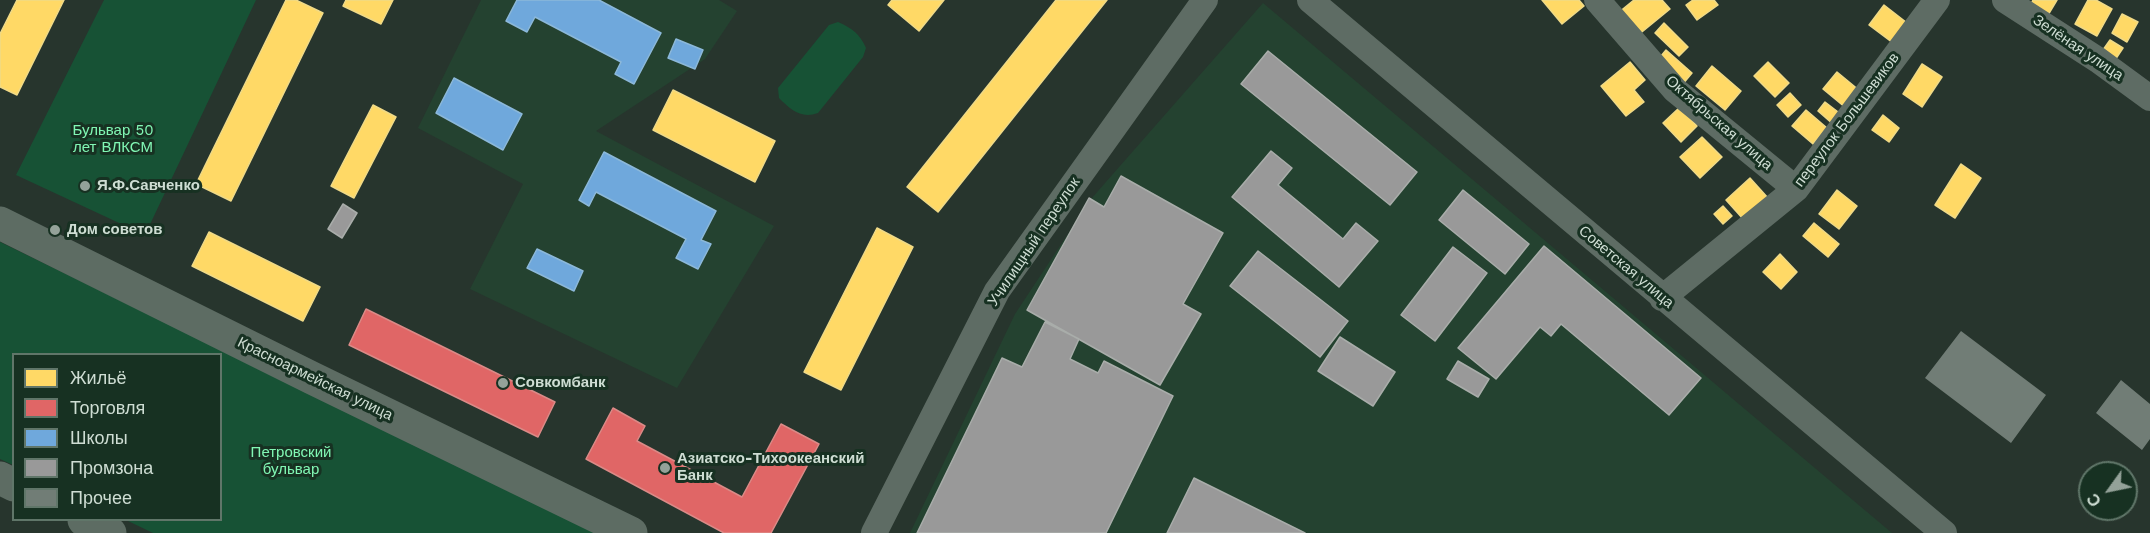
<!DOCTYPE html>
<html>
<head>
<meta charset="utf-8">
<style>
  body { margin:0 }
  #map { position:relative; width:2150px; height:533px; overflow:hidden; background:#27352d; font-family:"Work Sans",sans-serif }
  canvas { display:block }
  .legend { position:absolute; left:12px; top:353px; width:210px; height:168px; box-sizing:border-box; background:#173122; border:2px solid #607669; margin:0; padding:8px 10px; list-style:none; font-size:18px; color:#ceddd3 }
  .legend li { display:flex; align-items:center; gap:12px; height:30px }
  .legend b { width:30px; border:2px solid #607669 }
  .north { position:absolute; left:2078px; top:461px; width:60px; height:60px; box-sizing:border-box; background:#173122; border:2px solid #607669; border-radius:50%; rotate:237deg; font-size:16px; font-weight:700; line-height:24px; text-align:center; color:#ceddd3 }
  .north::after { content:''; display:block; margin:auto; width:21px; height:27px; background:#94a299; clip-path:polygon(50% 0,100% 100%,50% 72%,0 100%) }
</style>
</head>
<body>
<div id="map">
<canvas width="2150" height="533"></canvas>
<ul class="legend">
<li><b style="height:16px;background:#ffd966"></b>Жильё</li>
<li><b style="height:16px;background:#e06666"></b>Торговля</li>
<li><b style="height:16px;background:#6fa8dc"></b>Школы</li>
<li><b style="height:16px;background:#999"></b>Промзона</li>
<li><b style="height:16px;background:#717d76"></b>Прочее</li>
</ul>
<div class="north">С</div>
</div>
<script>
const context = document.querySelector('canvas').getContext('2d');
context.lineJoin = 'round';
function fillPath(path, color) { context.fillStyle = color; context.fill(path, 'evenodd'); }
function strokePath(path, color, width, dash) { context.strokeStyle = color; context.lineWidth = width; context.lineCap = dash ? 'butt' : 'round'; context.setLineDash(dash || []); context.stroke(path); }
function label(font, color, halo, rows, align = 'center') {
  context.font = font + ' "Work Sans",sans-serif'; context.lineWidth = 6; context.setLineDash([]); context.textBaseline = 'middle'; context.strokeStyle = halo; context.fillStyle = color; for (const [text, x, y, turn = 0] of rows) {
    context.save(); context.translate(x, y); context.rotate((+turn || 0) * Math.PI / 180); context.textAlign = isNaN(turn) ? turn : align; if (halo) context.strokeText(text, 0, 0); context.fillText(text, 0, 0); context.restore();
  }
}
fillPath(new Path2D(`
  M481,0H719L737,11L705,59L596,131L774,226L677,388L470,289L523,184L418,128Z
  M1263,3L1892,533H910L1015,314L1091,199Z`), '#244230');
fillPath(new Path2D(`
  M104,0H256L145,235L16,175Z
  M838,22C852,28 860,34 866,48L863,57L818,113C801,119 791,110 779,98L778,88L829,25Z
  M0,242L600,533H153L126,520H220V354H14L13,465L0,459Z`), '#175235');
const homes = new Path2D(`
  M17,0H64L17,95L0,87V34Z
  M286,0H296L323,13L231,201L196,184Z
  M346,0H393L381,24L343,6Z
  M892,0H944L919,31L888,5Z
  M1056,0H1107L938,212L907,187Z
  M1542,0H1579L1584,6L1562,24Z
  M1634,0H1662L1670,9L1637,36L1618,13Z
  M1693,0H1714L1718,5L1697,20L1686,5Z
  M2033,0H2057L2045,20L2028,10Z
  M2088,0H2096L2112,9L2097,36L2075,24Z
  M1884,5L1911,26L1897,46L1869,25Z
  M2122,14L2138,22L2127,42L2112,33Z
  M1664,23L1688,47L1679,56L1655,33Z
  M2110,40L2123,48L2111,66L2098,57Z
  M1666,50L1692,73L1682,85L1656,62Z
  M1630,62L1645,80L1634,90L1644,102L1626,116L1601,86Z
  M1768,62L1789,83L1775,97L1754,76Z
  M1922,64L1942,77L1922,107L1903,94Z
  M1712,66L1741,91L1725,110L1696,86Z
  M1837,72L1860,91L1846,108L1823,89Z
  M673,90L775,141L755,182L653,130Z
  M1790,93L1801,105L1788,117L1777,105Z
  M1825,102L1842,115L1834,125L1818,111Z
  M373,105L396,117L354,198L331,186Z
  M1680,107L1697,126L1681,142L1663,123Z
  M1806,110L1827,128L1813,144L1792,126Z
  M1883,115L1899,128L1889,142L1872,130Z
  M1702,137L1722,157L1700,178L1680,157Z
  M1961,164L1981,178L1955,218L1935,205Z
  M1750,178L1768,198L1744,220L1726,200Z
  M1837,190L1857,206L1839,229L1819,214Z
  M1723,206L1732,216L1723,224L1714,214Z
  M1814,223L1839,244L1828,257L1803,236Z
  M877,228L913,247L841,390L804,372Z
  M209,232L320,287L303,321L192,266Z
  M1780,254L1797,272L1781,289L1763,272Z`);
fillPath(homes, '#ffd966');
strokePath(homes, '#f0da87', 1.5);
const shops = new Path2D(`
  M366,309L555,402L538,437L349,345Z
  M613,408L645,426L637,441L742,497L781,424L819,444L771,533H724L586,459Z`);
fillPath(shops, '#e06666');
strokePath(shops, '#db8a87', 1.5);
const schools = new Path2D(`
  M517,0H599L661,33L634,84L615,74L621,62L535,17L527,32L506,21Z
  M676,39L703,50L695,69L668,58Z
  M454,78L522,114L503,150L436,113Z
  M604,152L716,211L701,240L711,244L698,269L676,258L686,239L596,192L589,206L579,200Z
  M537,249L583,271L574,291L527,268Z`);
fillPath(schools, '#6fa8dc');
strokePath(schools, '#8cb8d9', 1.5);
const industry = new Path2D(`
  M1268,51L1417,172L1390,205L1241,84Z
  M1271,151L1292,168L1278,185L1343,239L1356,223L1378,241L1339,287L1232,197Z
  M1121,176L1223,233L1183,304L1201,314L1160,385L1027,310L1089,198L1104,207Z
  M1463,190L1529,244L1505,274L1439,220Z
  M343,204L357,213L342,238L328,229Z
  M1544,246L1701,378L1669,415L1561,324L1551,336L1540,327L1496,379L1458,348Z
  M1453,247L1487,273L1435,341L1401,315Z
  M1258,251L1348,321L1320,357L1230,286Z
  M1045,322L1079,339L1070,359L1098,373L1104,361L1173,396L1106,533H917L1002,358L1022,367Z
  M1340,337L1395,372L1373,406L1318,371Z
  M1458,361L1489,379L1478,397L1447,379Z
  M1194,478L1305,533H1167Z`);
fillPath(industry, '#999');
strokePath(industry, '#a9adaa', 1.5);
fillPath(new Path2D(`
  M1961,331L2046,395L2011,443L1925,378Z
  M2121,380L2150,404V439L2142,450L2096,413Z`), '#717d76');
strokePath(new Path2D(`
  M1310,0L1944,533
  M1597,0L1675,90L1796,189
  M2005,0L2098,60L2150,98
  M1662,298L1796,189L1937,0
  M874,533L997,291L1205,0`), '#5e6c64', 26);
strokePath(new Path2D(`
  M0,223L312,378L631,533
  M0,478L14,485
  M84,520L110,533`), '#5d6c63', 33);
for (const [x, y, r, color] of [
  [85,186,6,"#94a299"],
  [55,230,6,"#94a299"],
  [503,383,6,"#94a299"],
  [665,468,6,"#94a299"]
]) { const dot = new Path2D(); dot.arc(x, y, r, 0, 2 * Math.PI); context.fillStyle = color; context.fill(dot); strokePath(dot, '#173122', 2); }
label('15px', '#ceddd3', '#173122', [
  ["Зелёная улица",2078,48,34],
  ["переулок Большевиков",1847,120,-53],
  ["Октябрьская улица",1719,123,41],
  ["Училищный переулок",1034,242,-56],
  ["Советская улица",1626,267,40],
  ["Красноармейская улица",315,379,26]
]);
label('15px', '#81f7b4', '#173122', [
  ["Бульвар 50",113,131],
  ["лет ВЛКСМ",113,148],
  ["Петровский",291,453],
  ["бульвар",291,470]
]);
label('bold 15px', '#ceddd3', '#173122', [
  ["Я.Ф.Савченко",97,186],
  ["Дом советов",67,230],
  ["Совкомбанк",515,383],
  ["Азиатско-Тихоокеанский",677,459],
  ["Банк",677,476]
], 'left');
</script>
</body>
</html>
